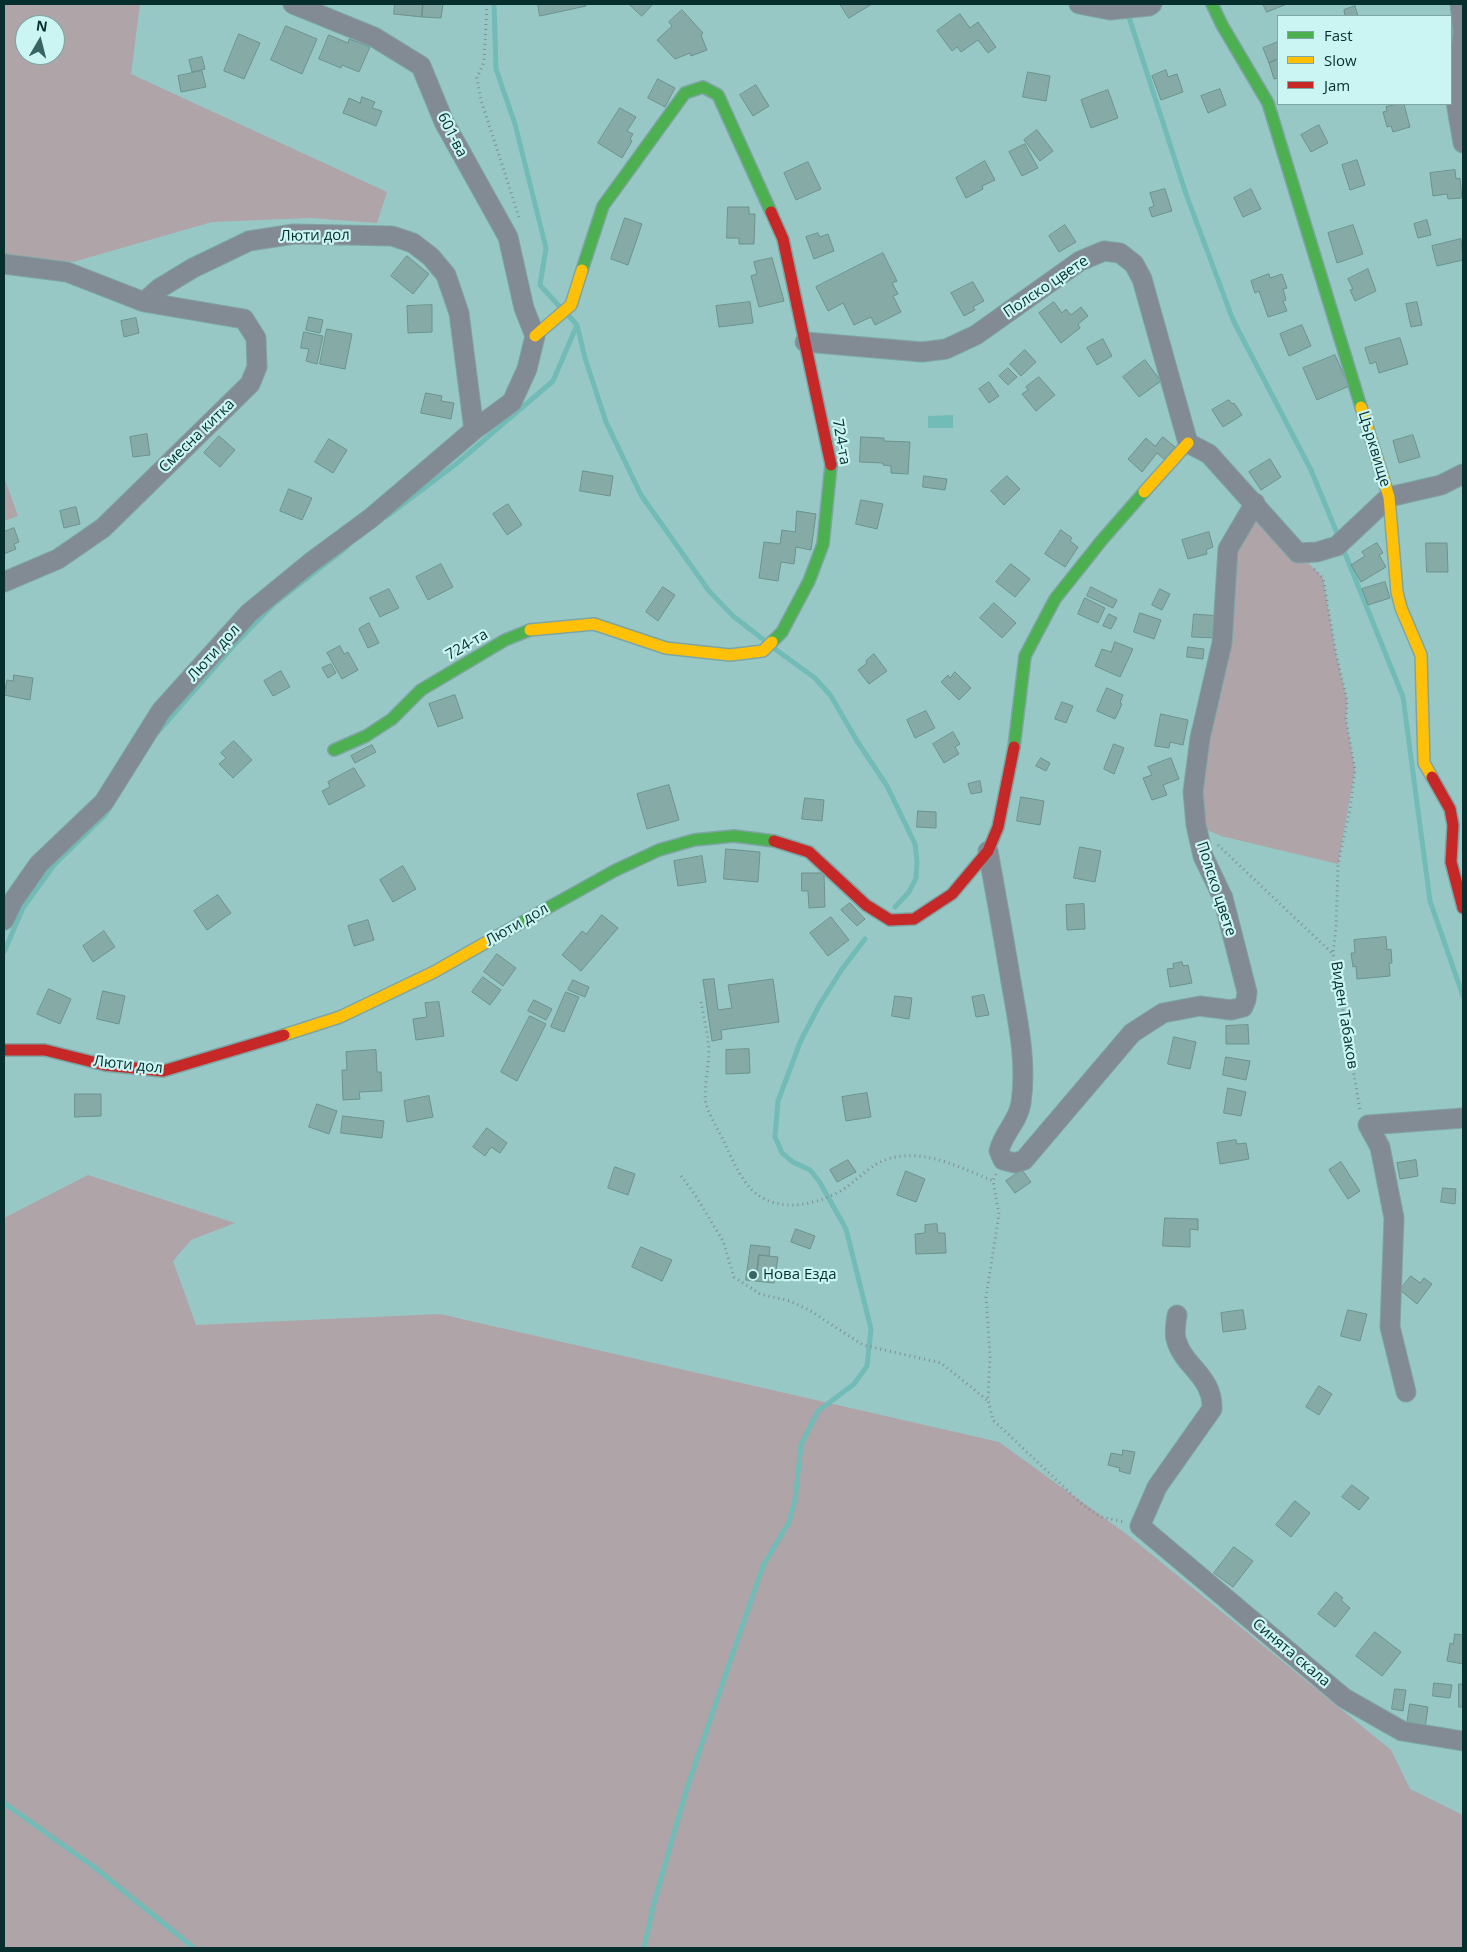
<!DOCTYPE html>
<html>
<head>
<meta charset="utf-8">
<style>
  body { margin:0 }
  #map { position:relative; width:1467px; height:1952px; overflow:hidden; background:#97c8c6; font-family:"Open Sans",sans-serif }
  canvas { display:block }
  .frame { position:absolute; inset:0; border:5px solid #052e2d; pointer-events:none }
  .legend { position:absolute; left:1277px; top:15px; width:175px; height:90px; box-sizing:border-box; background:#cbf5f2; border:1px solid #7ca5a3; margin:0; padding:6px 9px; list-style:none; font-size:15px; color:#052e2d }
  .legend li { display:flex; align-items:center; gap:10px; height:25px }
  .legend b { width:25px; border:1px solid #7ca5a3 }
  .north { position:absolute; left:15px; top:15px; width:50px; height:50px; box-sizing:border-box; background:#cbf5f2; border:1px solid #7ca5a3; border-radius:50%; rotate:8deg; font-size:14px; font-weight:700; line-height:20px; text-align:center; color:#052e2d }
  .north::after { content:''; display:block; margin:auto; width:18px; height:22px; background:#386463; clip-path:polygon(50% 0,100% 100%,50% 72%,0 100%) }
</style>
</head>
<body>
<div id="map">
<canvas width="1467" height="1952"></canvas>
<div class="frame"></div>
<ul class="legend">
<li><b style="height:6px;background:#4caf50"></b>Fast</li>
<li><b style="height:6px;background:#ffc107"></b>Slow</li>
<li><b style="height:6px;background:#c62828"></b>Jam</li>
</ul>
<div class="north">N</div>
</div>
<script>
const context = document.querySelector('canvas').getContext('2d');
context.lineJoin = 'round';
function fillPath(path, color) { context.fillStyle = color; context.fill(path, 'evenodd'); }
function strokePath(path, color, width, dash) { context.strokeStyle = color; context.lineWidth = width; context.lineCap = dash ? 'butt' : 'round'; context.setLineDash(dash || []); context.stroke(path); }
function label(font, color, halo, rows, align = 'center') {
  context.font = font + ' "Open Sans",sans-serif'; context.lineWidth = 4.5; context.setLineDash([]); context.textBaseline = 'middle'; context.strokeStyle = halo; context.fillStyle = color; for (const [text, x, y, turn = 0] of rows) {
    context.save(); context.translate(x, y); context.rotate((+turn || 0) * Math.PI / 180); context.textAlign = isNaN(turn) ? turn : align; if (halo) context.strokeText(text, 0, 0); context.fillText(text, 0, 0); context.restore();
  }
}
fillPath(new Path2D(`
  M4,4H140L131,74L387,192L377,223L311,218L212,222L73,262L4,254ZM25,25H55V55H25Z
  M4,477L18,516L4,521Z
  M1255,503L1281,535L1323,578L1336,654L1347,700L1346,720L1355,770L1338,864L1221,836L1196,825L1228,549Z
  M88,1175L235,1223L191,1240L173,1261L196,1325L440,1314L999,1442L1129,1536L1391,1750L1410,1789L1463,1815V1948H4V1218Z`), '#afa4a7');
fillPath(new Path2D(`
  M953,415V428H928V416Z`), '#73bbb7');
strokePath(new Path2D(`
  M494,4L496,69L515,124L546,248L540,285L559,306
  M1127,11L1186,194L1233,320L1311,470L1339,538
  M577,325L585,358L606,422L641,495L709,591L733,616L764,640
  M386,517L456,464L553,381L577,325L569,316
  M1342,546L1403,697L1430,901L1463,996
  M775,649L815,678L831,696L857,741L887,786L915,844L917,862L916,878L909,892L895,907
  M157,733L235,644L275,603L347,547
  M4,952L23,908L54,865L105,815L110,807
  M4,1803L94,1867L194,1948
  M644,1948L654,1903L687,1788L735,1647L763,1566L789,1522L795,1500L801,1445L818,1411L854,1384L867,1366L871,1329L846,1229L819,1181L810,1170L793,1162L782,1153L775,1137L778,1101L801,1040L820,1004L842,969L865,939`), '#73bbb7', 5);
const building = new Path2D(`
  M395,4H423L422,17L394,14Z
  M423,4H443L441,18L422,17Z
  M538,4H585L586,6L540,16Z
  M629,4H653L642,16Z
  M840,4H872L849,18Z
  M1263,4H1287L1267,12Z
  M1355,6L1358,16H1345L1344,10Z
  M682,10L703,33L701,35L707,50L691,56L690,53L675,59L657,40L672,26L669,22Z
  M960,14L970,28L978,22L996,47L988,53L978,40L961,52L957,47L952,51L937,31Z
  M286,26L317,39L302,74L271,60Z
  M239,34L260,43L244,79L224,71Z
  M329,35L348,43L349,39L370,47L359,72L342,65L341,68L319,59Z
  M1278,42V59L1269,63L1263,48Z
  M202,57L205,69L192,72L189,60Z
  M1278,59V78L1274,79L1269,63Z
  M1166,70L1168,77L1177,74L1183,92L1161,100L1152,76Z
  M202,71L206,87L181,92L178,76Z
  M1028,72L1050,76L1046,101L1023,97Z
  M658,79L675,88L665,107L648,98Z
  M756,85L769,106L753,116L740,95Z
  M1220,89L1226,105L1208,113L1201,96Z
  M1108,90L1118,118L1091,128L1081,100Z
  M362,97L375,102L372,108L382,111L376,126L343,113L349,98L360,103Z
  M1399,104H1404L1410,127L1393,132L1391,126L1387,127L1383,112L1387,111L1386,107Z
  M620,108L636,117L627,131L633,134L630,139L632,141L622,158L598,143Z
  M1319,125L1328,143L1311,152L1301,135Z
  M1037,130L1053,151L1040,161L1024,140Z
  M1025,144L1038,168L1022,176L1009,152Z
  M1357,160L1365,185L1350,190L1342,165Z
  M985,161L995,180L982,186L983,189L966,198L956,178Z
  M808,162L821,189L796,200L784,173Z
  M1455,170L1456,179L1460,178L1462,198L1448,199L1447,194L1433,196L1430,173Z
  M1165,189L1172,211L1152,217L1149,208L1154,206L1150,193Z
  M1251,189L1261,209L1243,217L1234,198Z
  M728,207H749V214H755L754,244H739V238H727Z
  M625,218L642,224L628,265L611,259Z
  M1427,220L1431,235L1418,238L1414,224Z
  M1065,225L1076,242L1059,252L1049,236Z
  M1353,225L1363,254L1337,263L1328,233Z
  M818,233L820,237L828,234L834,251L814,259L806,237Z
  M1461,239L1463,260L1437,266L1432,246Z
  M883,253L897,281L892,283L898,294L893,296L901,312L875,325L871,317L854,325L843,303L828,311L816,287Z
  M407,256L429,274L413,294L391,276Z
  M772,258L784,301L759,307L751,276L757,274L754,262Z
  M1368,269L1376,291L1355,301L1350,290L1353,289L1348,279Z
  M1269,274L1270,278L1282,274L1287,288L1283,289L1286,300L1283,301L1287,311L1268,317L1259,291L1255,293L1251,281Z
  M973,282L984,301L973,307L975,310L964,316L951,293Z
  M750,302L753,323L719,327L716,306Z
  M1054,302L1062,313L1066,309L1071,315L1081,307L1088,316L1078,324L1080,328L1061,343L1039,313Z
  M1417,302L1422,325L1411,327L1406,304Z
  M432,305V332L408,333L407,306Z
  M309,317L323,320L320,333L306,330Z
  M136,318L139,333L124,337L121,321Z
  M1302,325L1311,346L1289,356L1280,334Z
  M327,329L352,334L345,369L320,364Z
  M304,332L323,336L317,364L306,361L309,349L301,348Z
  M1400,338L1408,364L1379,373L1376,362L1370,364L1365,348Z
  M1103,339L1112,356L1097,365L1087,348Z
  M1025,350L1036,362L1021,376L1010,364Z
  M1335,355L1349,386L1317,400L1303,368Z
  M1145,360L1161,381L1139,397L1123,377Z
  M1008,368L1017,377L1008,385L999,376Z
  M1039,377L1055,395L1036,411L1022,394L1028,390L1026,387Z
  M989,382L999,396L989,403L979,389Z
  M426,393L442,396L441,401L454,403L451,419L421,413Z
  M1229,400L1232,404L1234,403L1242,415L1223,427L1212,410Z
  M147,434L150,455L133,457L130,437Z
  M1413,435L1420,457L1399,463L1393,441Z
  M219,436L235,450L220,467L204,453Z
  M861,437L884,438V441L910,442L908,474L891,473V466L883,465V463L860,462Z
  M1163,437L1175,447L1164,459L1157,453L1142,472L1128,459L1146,438L1155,446Z
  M329,439L347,450L333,473L315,462Z
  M1270,459L1281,477L1261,490L1249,472Z
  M583,471L613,476L610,496L580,491Z
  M924,476L947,479L945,490L923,487Z
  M1007,476L1020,489L1004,505L991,491Z
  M289,489L312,498L302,520L280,511Z
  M861,500L883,504L877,529L856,524Z
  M508,504L522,525L507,535L493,514Z
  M76,507L80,524L64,528L60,511Z
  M797,511L816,514L811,550L796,547L794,564L781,562L778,581L759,578L764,542L780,544L782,530L795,532Z
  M14,528L19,542L14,544L16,549L4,554V532Z
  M1061,530L1072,538L1070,541L1078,547L1065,567L1045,554Z
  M1209,532L1213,547L1206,550L1207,554L1188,559L1182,540Z
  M1377,543L1383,553L1379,555L1386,567L1361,582L1351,565L1365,556L1362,552Z
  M1426,543H1447L1448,572H1427Z
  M441,564L453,587L428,600L416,577Z
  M1011,564L1030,579L1015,597L996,582Z
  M1385,582L1390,598L1368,605L1362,589Z
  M663,587L675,595L658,621L646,612Z
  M1091,587L1117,600L1113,608L1087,596Z
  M389,589L399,608L380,617L370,598Z
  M1160,589L1170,594L1162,610L1152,605Z
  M1085,598L1105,608L1098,623L1078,614Z
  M994,603L1016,623L1002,638L980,618Z
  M1140,613L1161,620L1154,639L1134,632Z
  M1109,614L1117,618L1111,629L1103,626Z
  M1194,614L1220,616L1218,638L1192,637Z
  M369,623L379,643L368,648L359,629Z
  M1115,642L1133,649L1120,677L1095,666L1102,649L1111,652Z
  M340,646L344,654L348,652L358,670L342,679L327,653Z
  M1188,647L1204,649L1203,659L1187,657Z
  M874,654L887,671L869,684L858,670L867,663L866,661Z
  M331,664L336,673L328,678L322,668Z
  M281,671L290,687L273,696L264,681Z
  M955,672L971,688L959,700L941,682L948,675L950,678Z
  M14,675L33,678L30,700L4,695L7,680L13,681Z
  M1107,688L1123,695L1120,703L1122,704L1115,719L1097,711Z
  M455,695L463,718L438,727L429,704Z
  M1062,702L1073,706L1066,723L1055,719Z
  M926,711L935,728L915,738L907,720Z
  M1161,714L1188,720L1183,745L1170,742L1169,748L1155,746Z
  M953,732L960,744L955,747L959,754L944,763L933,744Z
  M234,741L252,760L233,778L219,764L226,758L221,753Z
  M1114,744L1124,748L1114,774L1104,769Z
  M372,745L376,752L355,763L351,756Z
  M1041,758L1050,763L1046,771L1036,766Z
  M1171,758L1179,779L1163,785L1167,795L1152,800L1143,778L1152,775L1148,767Z
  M354,768L365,786L329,805L322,791L330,787L328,782Z
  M980,781L982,792L971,794L968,784Z
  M669,785L679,820L647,829L637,794Z
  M1021,797L1044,801L1040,825L1017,821Z
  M805,798L824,800L822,821L802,819Z
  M918,811L936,812V828L917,827Z
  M1080,847L1101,851L1095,882L1074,878Z
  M726,849L760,852L758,882L724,879Z
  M702,856L706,882L678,886L674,861Z
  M403,866L416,889L393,902L380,880Z
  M802,873H824L825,907L809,908L808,891H802Z
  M218,895L231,913L207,930L194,911Z
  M850,903L865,919L857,926L841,910Z
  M1084,904L1085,929L1067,930L1066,905Z
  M602,915L618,928L581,971L562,955L582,931L586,934Z
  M831,917L849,940L828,956L810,933Z
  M368,920L374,940L354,946L348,926Z
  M104,931L115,947L93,962L83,946Z
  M1386,937L1387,950L1391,949L1392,963H1389L1390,976L1357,979L1356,966L1353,967L1351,953H1355L1354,940Z
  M497,954L516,968L503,986L484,972Z
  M1182,962L1183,966L1188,965L1192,983L1170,987L1167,969L1174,968L1173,964Z
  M483,977L501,990L490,1005L472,992Z
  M714,979L718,1010L732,1008L728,985L773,979L779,1022L721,1030L722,1039L712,1041L703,980Z
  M573,980L589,987L585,997L568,990Z
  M49,989L71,999L60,1024L37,1014Z
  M103,991L125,996L119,1024L97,1019Z
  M566,992L579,997L564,1032L551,1027Z
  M984,995L989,1015L976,1017L972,997Z
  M895,996L912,998L909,1019L892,1016Z
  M534,1000L552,1009L546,1020L528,1011Z
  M439,1002L444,1036L416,1040L413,1019L427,1017L425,1003Z
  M530,1016L546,1024L517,1081L501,1072Z
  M1248,1025L1249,1044H1226V1026Z
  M1174,1037L1196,1042L1190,1069L1168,1064Z
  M749,1049L750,1073L726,1074V1050Z
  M376,1050L377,1072H381L382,1091L359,1092L360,1099L343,1100L342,1070H347L346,1052Z
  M1226,1057L1250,1061L1246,1080L1223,1075Z
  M1228,1088L1246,1092L1241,1116L1224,1113Z
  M867,1093L871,1117L846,1121L842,1097Z
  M75,1094H101V1116L75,1117Z
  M429,1096L433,1117L407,1122L404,1101Z
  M317,1104L337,1111L329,1134L309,1127Z
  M343,1116L384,1121L382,1138L341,1133Z
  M487,1128L507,1143L500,1153L491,1147L485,1156L473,1147Z
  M1236,1140L1237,1144L1246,1143L1249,1159L1220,1164L1217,1143Z
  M848,1160L856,1172L837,1182L830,1170Z
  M1416,1160L1418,1176L1400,1179L1397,1163Z
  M1341,1162L1360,1191L1348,1199L1329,1170Z
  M615,1167L635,1174L628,1195L608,1188Z
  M1022,1170L1031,1182L1015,1193L1006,1181Z
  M906,1171L925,1179L916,1202L897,1195Z
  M1443,1188L1456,1189L1455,1204L1441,1202Z
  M1165,1218L1198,1219V1230L1190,1229V1247L1163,1246Z
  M937,1224L938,1233H945L946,1253L916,1254L915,1234L925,1233V1225Z
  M796,1229L815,1236L810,1249L791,1242Z
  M751,1245L770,1247L769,1256L759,1255L756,1281L746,1280Z
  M641,1247L672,1260L662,1281L632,1267Z
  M759,1255L778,1257L774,1283L756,1281Z
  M1411,1276L1420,1283L1424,1278L1432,1284L1417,1304L1400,1290Z
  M1243,1310L1246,1329L1223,1332L1221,1313Z
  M1348,1310L1367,1314L1360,1341L1341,1336Z
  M1319,1386L1332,1394L1319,1415L1306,1407Z
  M1123,1450L1135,1452L1130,1474L1119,1471L1120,1468L1108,1465L1111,1453L1122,1455Z
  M1352,1485L1369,1498L1359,1510L1342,1497Z
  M1295,1501L1310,1513L1291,1537L1276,1525Z
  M1234,1547L1253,1561L1233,1587L1214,1573Z
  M1336,1592L1343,1598L1341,1600L1350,1608L1335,1627L1318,1614Z
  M1375,1632L1401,1652L1382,1676L1356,1656Z
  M1455,1634L1463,1635V1664L1447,1661L1450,1643L1453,1644Z
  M1434,1683L1452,1685L1450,1698L1433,1696Z
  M1459,1684H1463V1707H1459Z
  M1395,1689L1406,1690L1403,1711L1392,1709Z
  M1410,1704L1428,1707L1425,1728L1407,1725Z`);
fillPath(building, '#86aba6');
strokePath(building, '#6c928c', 1);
const street = new Path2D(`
  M1079,4L1110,10L1149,6L1152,4
  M1460,4L1463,32L1456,102L1463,143
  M4,264L67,272L144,302L160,288L193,268L249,241L294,234L392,236L413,243L431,257L446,275L459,313L474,430
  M805,342L922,352L946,349L976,335L1080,261L1104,251L1120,253L1134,264L1142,279L1188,443L1209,454L1298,553L1317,552L1337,546L1389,497L1441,485L1463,474
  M4,582L58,559L103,528L250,384L257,367L256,338L244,319L144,302
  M988,851C996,895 1004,939 1011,982C1018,1022 1027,1063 1021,1103C1018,1122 1003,1133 999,1151L1003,1160L1015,1163L1024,1160L1132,1033L1163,1013L1200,1006L1231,1010L1243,1007L1246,1000L1247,992L1223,898L1203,856L1196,825L1193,792L1200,738L1222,643L1228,549L1255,503
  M4,920L13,901L39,864L104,802L161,711L249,613L310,563L371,518L474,430L512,402L527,369L535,336L524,308L508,237L444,122L421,66L374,37L293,4
  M1368,1125L1380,1147L1394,1218L1390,1327L1406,1392
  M1368,1125L1463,1118
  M1177,1315C1176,1323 1174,1332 1176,1339C1183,1367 1213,1375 1212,1409L1157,1487L1140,1526L1344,1698L1402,1731L1463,1741`);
const fast = new Path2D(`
  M1212,4L1222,25L1268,103L1361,407
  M582,270L603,206L685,93L703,87L718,95L771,212
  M772,642L782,632L809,581L823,544L831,465
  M1014,747L1025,656L1055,599L1102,540L1144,492
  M334,750L366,736L392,719L421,690L505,640L530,630
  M492,939L614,871L659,850L694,840L734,836L774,841`);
const slow = new Path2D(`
  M535,336L571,305L582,270
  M1361,407L1389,497L1397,592L1401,608L1421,655L1424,763L1432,777
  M1144,492L1188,443
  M530,630L594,624L666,648L730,655L763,651L772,642
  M284,1035L340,1017L434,972L492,939`);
const jam = new Path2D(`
  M771,212L783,239L831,465
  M1432,777L1450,809L1453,825L1451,862L1463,908
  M774,841L809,852L866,905L890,920L914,919L952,894L988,851L998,827L1014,747
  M4,1050H45L105,1065L163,1071L284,1035`);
strokePath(street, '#7ea5a4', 21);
strokePath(fast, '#7ea5a4', 14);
strokePath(slow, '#7ea5a4', 14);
strokePath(jam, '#7ea5a4', 14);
strokePath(new Path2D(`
  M487,4L484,62L477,78L481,100L519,217
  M1314,569L1323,578L1336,654L1347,700L1346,720L1355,770L1350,809L1338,864L1336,928L1333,954L1360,1110
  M1218,845L1333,954
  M701,1002C704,1018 708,1035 709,1051C709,1065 703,1092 706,1104C710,1117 718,1129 724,1142C732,1158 739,1177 752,1190C776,1213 811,1206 837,1193C856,1183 870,1163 891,1158C925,1149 962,1168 993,1181
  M996,1174L993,1181L999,1214L986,1297L990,1357L988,1400L993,1420L1083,1505L1101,1517L1125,1522
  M681,1176L694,1193L723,1241L734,1277L760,1294L790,1301L809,1310L863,1345L941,1363L987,1400`), '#7e8f94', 3, [1, 4]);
strokePath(street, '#828a93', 19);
strokePath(fast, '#4caf50', 11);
strokePath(slow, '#ffc107', 11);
strokePath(jam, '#c62828', 11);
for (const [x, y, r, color] of [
  [753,1275,5,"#386463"]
]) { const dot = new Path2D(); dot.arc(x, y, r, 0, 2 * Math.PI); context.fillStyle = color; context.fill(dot); strokePath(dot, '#cbf5f2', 2); }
label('15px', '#052e2d', '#cbf5f2', [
  ["601-ва",452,135,63],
  ["Люти дол",315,236,-1],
  ["Полско цвете",1046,287,-34],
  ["Смесна китка",197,436,-44],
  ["724-та",841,442,80],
  ["Църквище",1374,449,73],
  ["724-та",467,645,-30],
  ["Люти дол",214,653,-48],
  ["Полско цвете",1216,889,72],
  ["Люти дол",517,925,-30],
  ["Виден Табаков",1344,1015,81],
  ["Люти дол",128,1065,6],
  ["Синята скала",1291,1653,40]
]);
label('15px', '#052e2d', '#cbf5f2', [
  ["Нова Езда",763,1275]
], 'left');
</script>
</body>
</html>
